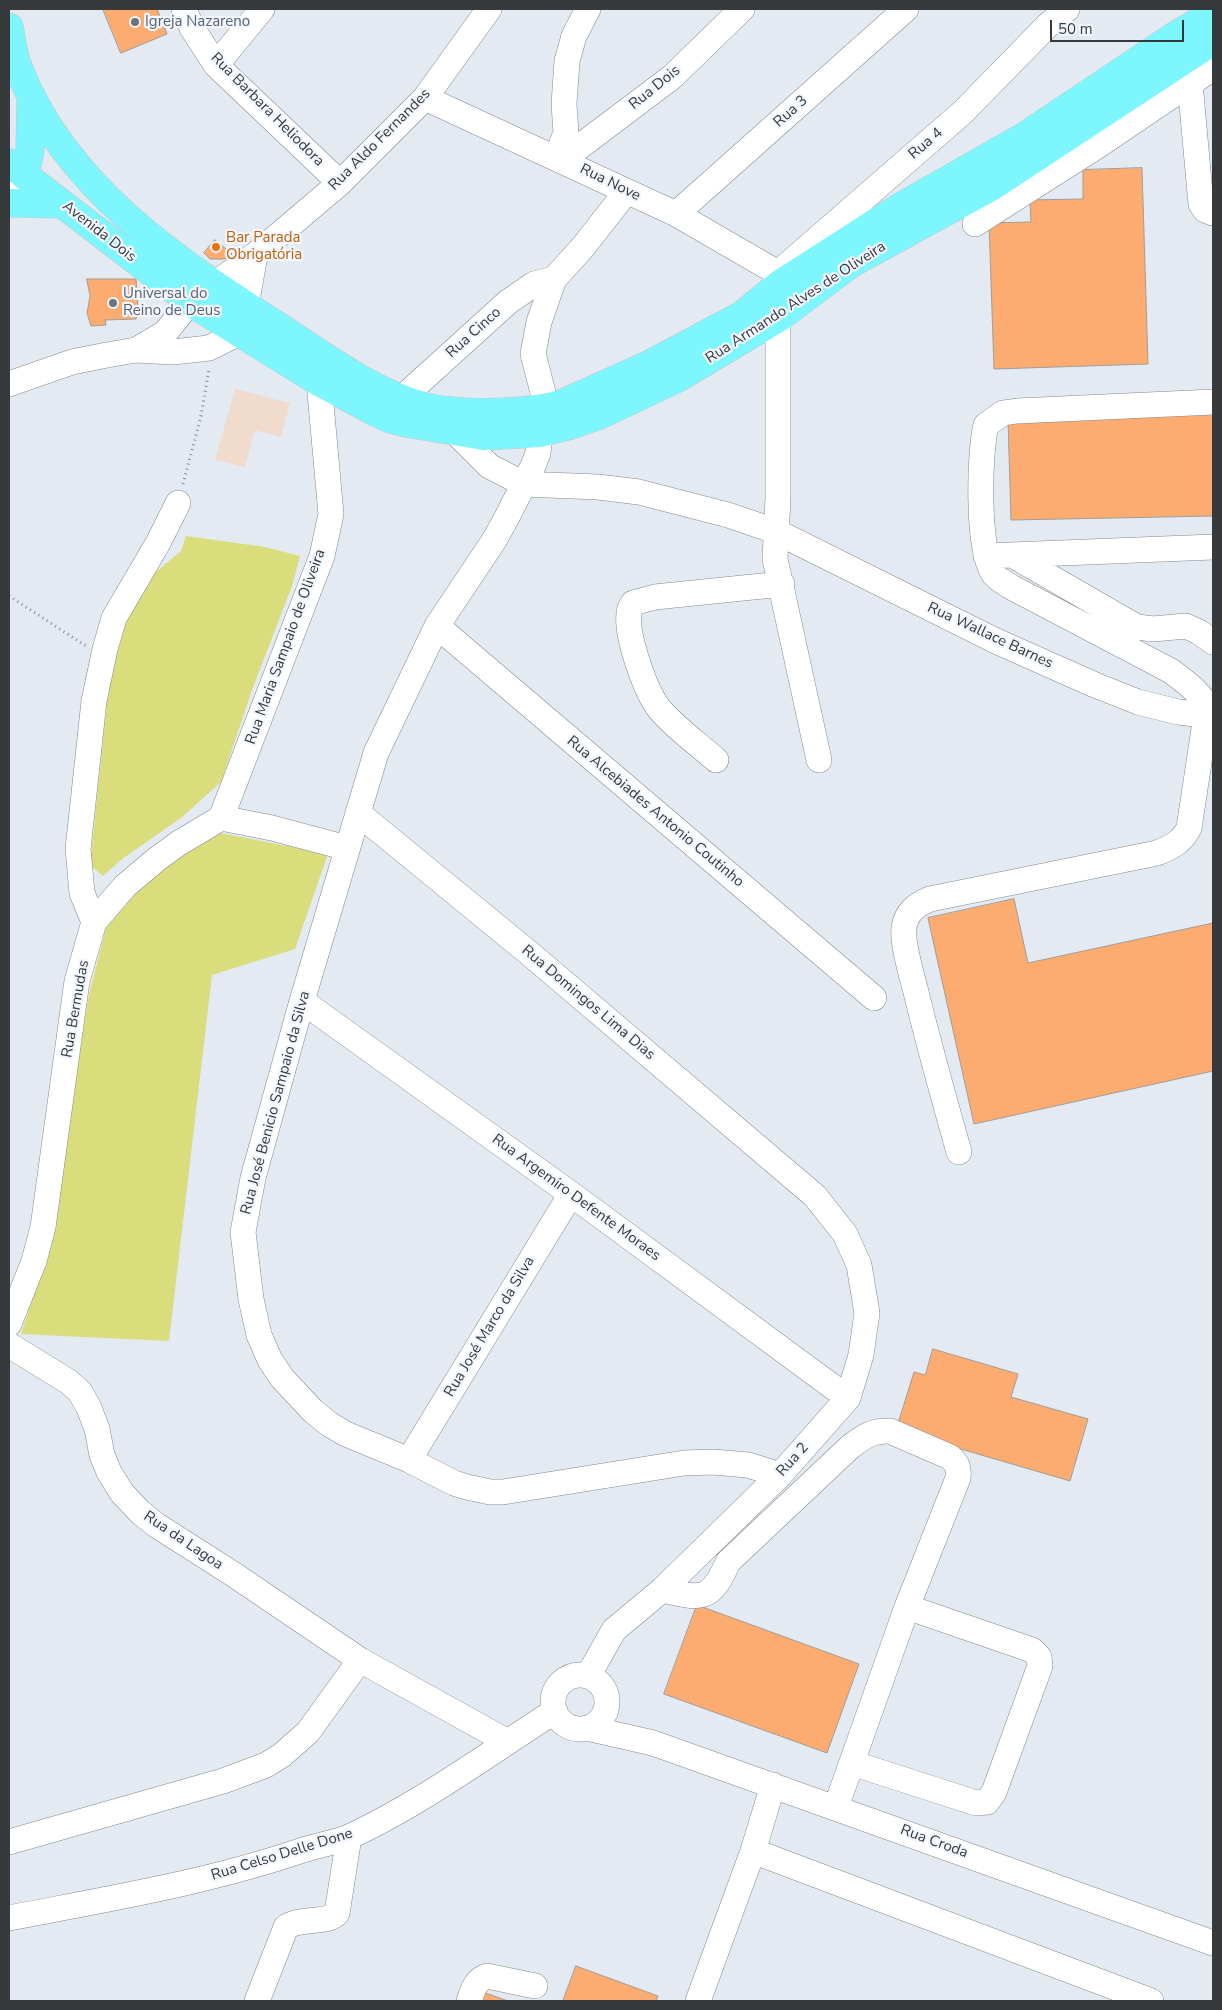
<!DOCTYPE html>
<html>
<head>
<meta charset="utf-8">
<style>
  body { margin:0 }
  #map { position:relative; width:1222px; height:2010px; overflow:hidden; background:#e3eaf2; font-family:"Nunito Sans",sans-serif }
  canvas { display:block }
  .frame { position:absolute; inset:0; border:10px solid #373a3d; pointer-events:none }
  .scale { position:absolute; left:1050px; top:20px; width:134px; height:22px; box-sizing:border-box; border:2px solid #373a3d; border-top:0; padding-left:6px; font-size:15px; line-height:18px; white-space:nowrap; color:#373a3d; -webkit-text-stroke:4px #f2f7fe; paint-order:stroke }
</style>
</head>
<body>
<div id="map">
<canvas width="1222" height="2010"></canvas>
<div class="frame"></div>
<div class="scale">50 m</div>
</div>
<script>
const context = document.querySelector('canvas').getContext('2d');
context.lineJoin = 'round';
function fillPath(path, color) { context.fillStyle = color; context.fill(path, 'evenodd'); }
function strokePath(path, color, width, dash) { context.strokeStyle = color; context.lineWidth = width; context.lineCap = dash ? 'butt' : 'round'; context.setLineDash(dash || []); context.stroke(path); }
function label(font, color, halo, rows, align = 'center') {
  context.font = font + ' "Nunito Sans",sans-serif'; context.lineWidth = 4.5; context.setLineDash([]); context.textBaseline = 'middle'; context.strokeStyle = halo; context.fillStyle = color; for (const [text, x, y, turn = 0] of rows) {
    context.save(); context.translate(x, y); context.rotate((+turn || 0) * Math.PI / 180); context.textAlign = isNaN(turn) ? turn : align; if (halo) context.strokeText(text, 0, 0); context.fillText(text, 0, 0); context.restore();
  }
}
fillPath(new Path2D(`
  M235,389L290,403L281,437L255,430L245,467L215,460Z`), '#f0dbcd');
fillPath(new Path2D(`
  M186,536L265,547L300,556L292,586L252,690L221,782L181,818L122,859L103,876L90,865L108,693L120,624L144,582L181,551Z
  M220,833L328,854L295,949L212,975L169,1341L21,1334L49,1249L88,999L106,928L145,883L177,856Z`), '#d9dd7c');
const building = new Path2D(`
  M103,9H157L167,34L121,53Z
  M1142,168L1148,364L994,369L989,223L1031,222L1030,200L1083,199V170Z
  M215,240L232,254L225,259H210L204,253Z
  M87,279H136L138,310L136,319L105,320L106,325L91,326L87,313L90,296Z
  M1213,415V516L1011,520L1008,420Z
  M1014,899L1028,963L1213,923V1071L974,1124L928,918Z
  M933,1349L1018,1374L1011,1397L1088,1419L1070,1481L896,1430L914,1372L925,1375Z
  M697,1605L859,1664L827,1753L664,1694Z
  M576,1966L658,1996L656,2001H563Z
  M480,1991L508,2001H477Z`);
fillPath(building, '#fcac70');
strokePath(building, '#a39b95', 1);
const minor = new Path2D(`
  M184,9L192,28L216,65L340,183
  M216,65L262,9
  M1190,83L1201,204L1205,210L1213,213
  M425,98L676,214L778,273V498L775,559L819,760
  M556,158L566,133L564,104L567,61L574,36L588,9
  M562,160L672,77L742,9
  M9,189L25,176
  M676,214L906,9
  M975,224L1099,145L1213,68
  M778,273L963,112L1048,25L1067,9
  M136,350L165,333L190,302L255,255L340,183L425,98L489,9
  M9,384L72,362L107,355L136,350L173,352L209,348L239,333L246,306L255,255
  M401,399L508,302L534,284L554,279
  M547,408L533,354L539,322L554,279L583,247L626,192
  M455,432L489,466L524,484L598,487L639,492L728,515L775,531L996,641L1095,685L1138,702L1178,712L1213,716
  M540,433L538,453L533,466L507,517L495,539L437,626L376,753L302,1001L253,1178L243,1232L251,1299L259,1335L270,1360L282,1378L313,1411L329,1424L346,1434L409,1460L454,1483L467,1487L490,1492H503L684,1463L713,1462L748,1465L780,1475
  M1012,555L1137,627L1153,629L1186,626L1199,632L1213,642
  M986,556L1213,547
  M437,626L874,998
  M1213,716C1202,694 1190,685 1171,671L1011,587C1006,583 996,579 993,573C977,548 979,454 986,425L1003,413L1017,411L1213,402
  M716,760C698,744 677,729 661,711C646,694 626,636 629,614C629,610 631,606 633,603L655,597L782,584
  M358,813L529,953L815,1196L845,1234L859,1265L867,1313L861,1355L848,1398L780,1475L662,1590L614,1630L588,1676
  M221,818L322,556L331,514L319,382
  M94,922L82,893L78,849L94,701L105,649L114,618L158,543L178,503
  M302,1001L571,1194L848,1398
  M959,1152C944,1099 929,1046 916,992C912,976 902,944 904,928C906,912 916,905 930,899L1157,853C1172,847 1182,842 1189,828L1206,716
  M9,1324L34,1261L43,1227L77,981L94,922L125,886L157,859L179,843L221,818L272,828L347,848
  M9,1345L69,1382L80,1392L89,1408L97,1429L102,1455L109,1472L122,1493L140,1512L156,1525L233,1574L360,1660L508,1742
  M409,1460L571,1194
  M662,1590C701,1599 711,1602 728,1562L850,1447C863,1437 872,1430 890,1431L950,1457C958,1464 959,1469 958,1478L907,1607L836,1807
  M553 1702a27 27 0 1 1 54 0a27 27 0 1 1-54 0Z
  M587,1728L653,1743L1213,1943
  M852,1763L976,1803L987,1802L994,1792L1040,1666L1039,1657L1032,1650L907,1607
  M9,1842L223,1781L266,1765L282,1755L308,1732L360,1660
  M753,1851L1151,2001
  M9,1918C107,1899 205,1883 300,1851C316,1845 336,1843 351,1836C423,1802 488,1754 555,1711
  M257,2001L286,1927C301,1917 328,1924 337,1913L349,1837
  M469,2001C473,1990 475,1980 487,1976L535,1986
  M698,2001L753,1851L773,1785`);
const major = new Path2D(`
  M9,27C12,40 13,55 18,67C65,189 180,263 284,330C327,358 370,390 419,405C456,416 525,414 561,404L648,365L742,315L780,284L900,207L1025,136L1173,37L1213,13
  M9,163L190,302L319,382L373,411L390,419L406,423L484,436L540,433L568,426L600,415L678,378L780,317L852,263L991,187L1213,41
  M25,176L30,150L31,95
  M9,203L62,204`);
strokePath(minor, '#838990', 26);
strokePath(major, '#c7c8c9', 29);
strokePath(new Path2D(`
  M183,484L201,416L209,369
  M9,596L86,646`), '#878c91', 3, [1, 4]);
strokePath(minor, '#fff', 25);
strokePath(major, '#7ef6fe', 28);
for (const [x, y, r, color] of [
  [135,22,5,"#6b7280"],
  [216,247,5,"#e8710a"],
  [113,303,5,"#6b7280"]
]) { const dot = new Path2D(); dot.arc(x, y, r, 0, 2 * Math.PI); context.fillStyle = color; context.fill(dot); strokePath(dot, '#f2f7fe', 2); }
label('15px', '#5b616d', '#f2f7fe', [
  ["Igreja Nazareno",145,22],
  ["Universal do",123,294],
  ["Reino de Deus",123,311]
], 'left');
label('15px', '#373a3d', '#f2f7fe', [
  ["Rua Dois",655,88,-39],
  ["Rua Barbara Heliodora",267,110,45],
  ["Rua 3",791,112,-42],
  ["Rua Aldo Fernandes",380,140,-45],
  ["Rua 4",926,144,-41],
  ["Rua Nove",610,183,26],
  ["Avenida Dois",99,232,38],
  ["Rua Armando Alves de Oliveira",796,303,-33],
  ["Rua Cinco",474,333,-42],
  ["Rua Wallace Barnes",990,636,25],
  ["Rua Maria Sampaio de Oliveira",286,647,-70],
  ["Rua Alcebiades Antonio Coutinho",655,812,40],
  ["Rua Domingos Lima Dias",588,1003,40],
  ["Rua Bermudas",76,1009,-80],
  ["Rua José Benicio Sampaio da Silva",276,1103,-75],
  ["Rua Argemiro Defente Moraes",576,1198,36],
  ["Rua José Marco da Silva",490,1327,-59],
  ["Rua 2",793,1460,-48],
  ["Rua da Lagoa",183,1541,34],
  ["Rua Croda",934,1842,20],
  ["Rua Celso Delle Done",282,1855,-17]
]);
label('15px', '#c56008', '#f2f7fe', [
  ["Bar Parada",226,238],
  ["Obrigatória",226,255]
], 'left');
</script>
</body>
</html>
